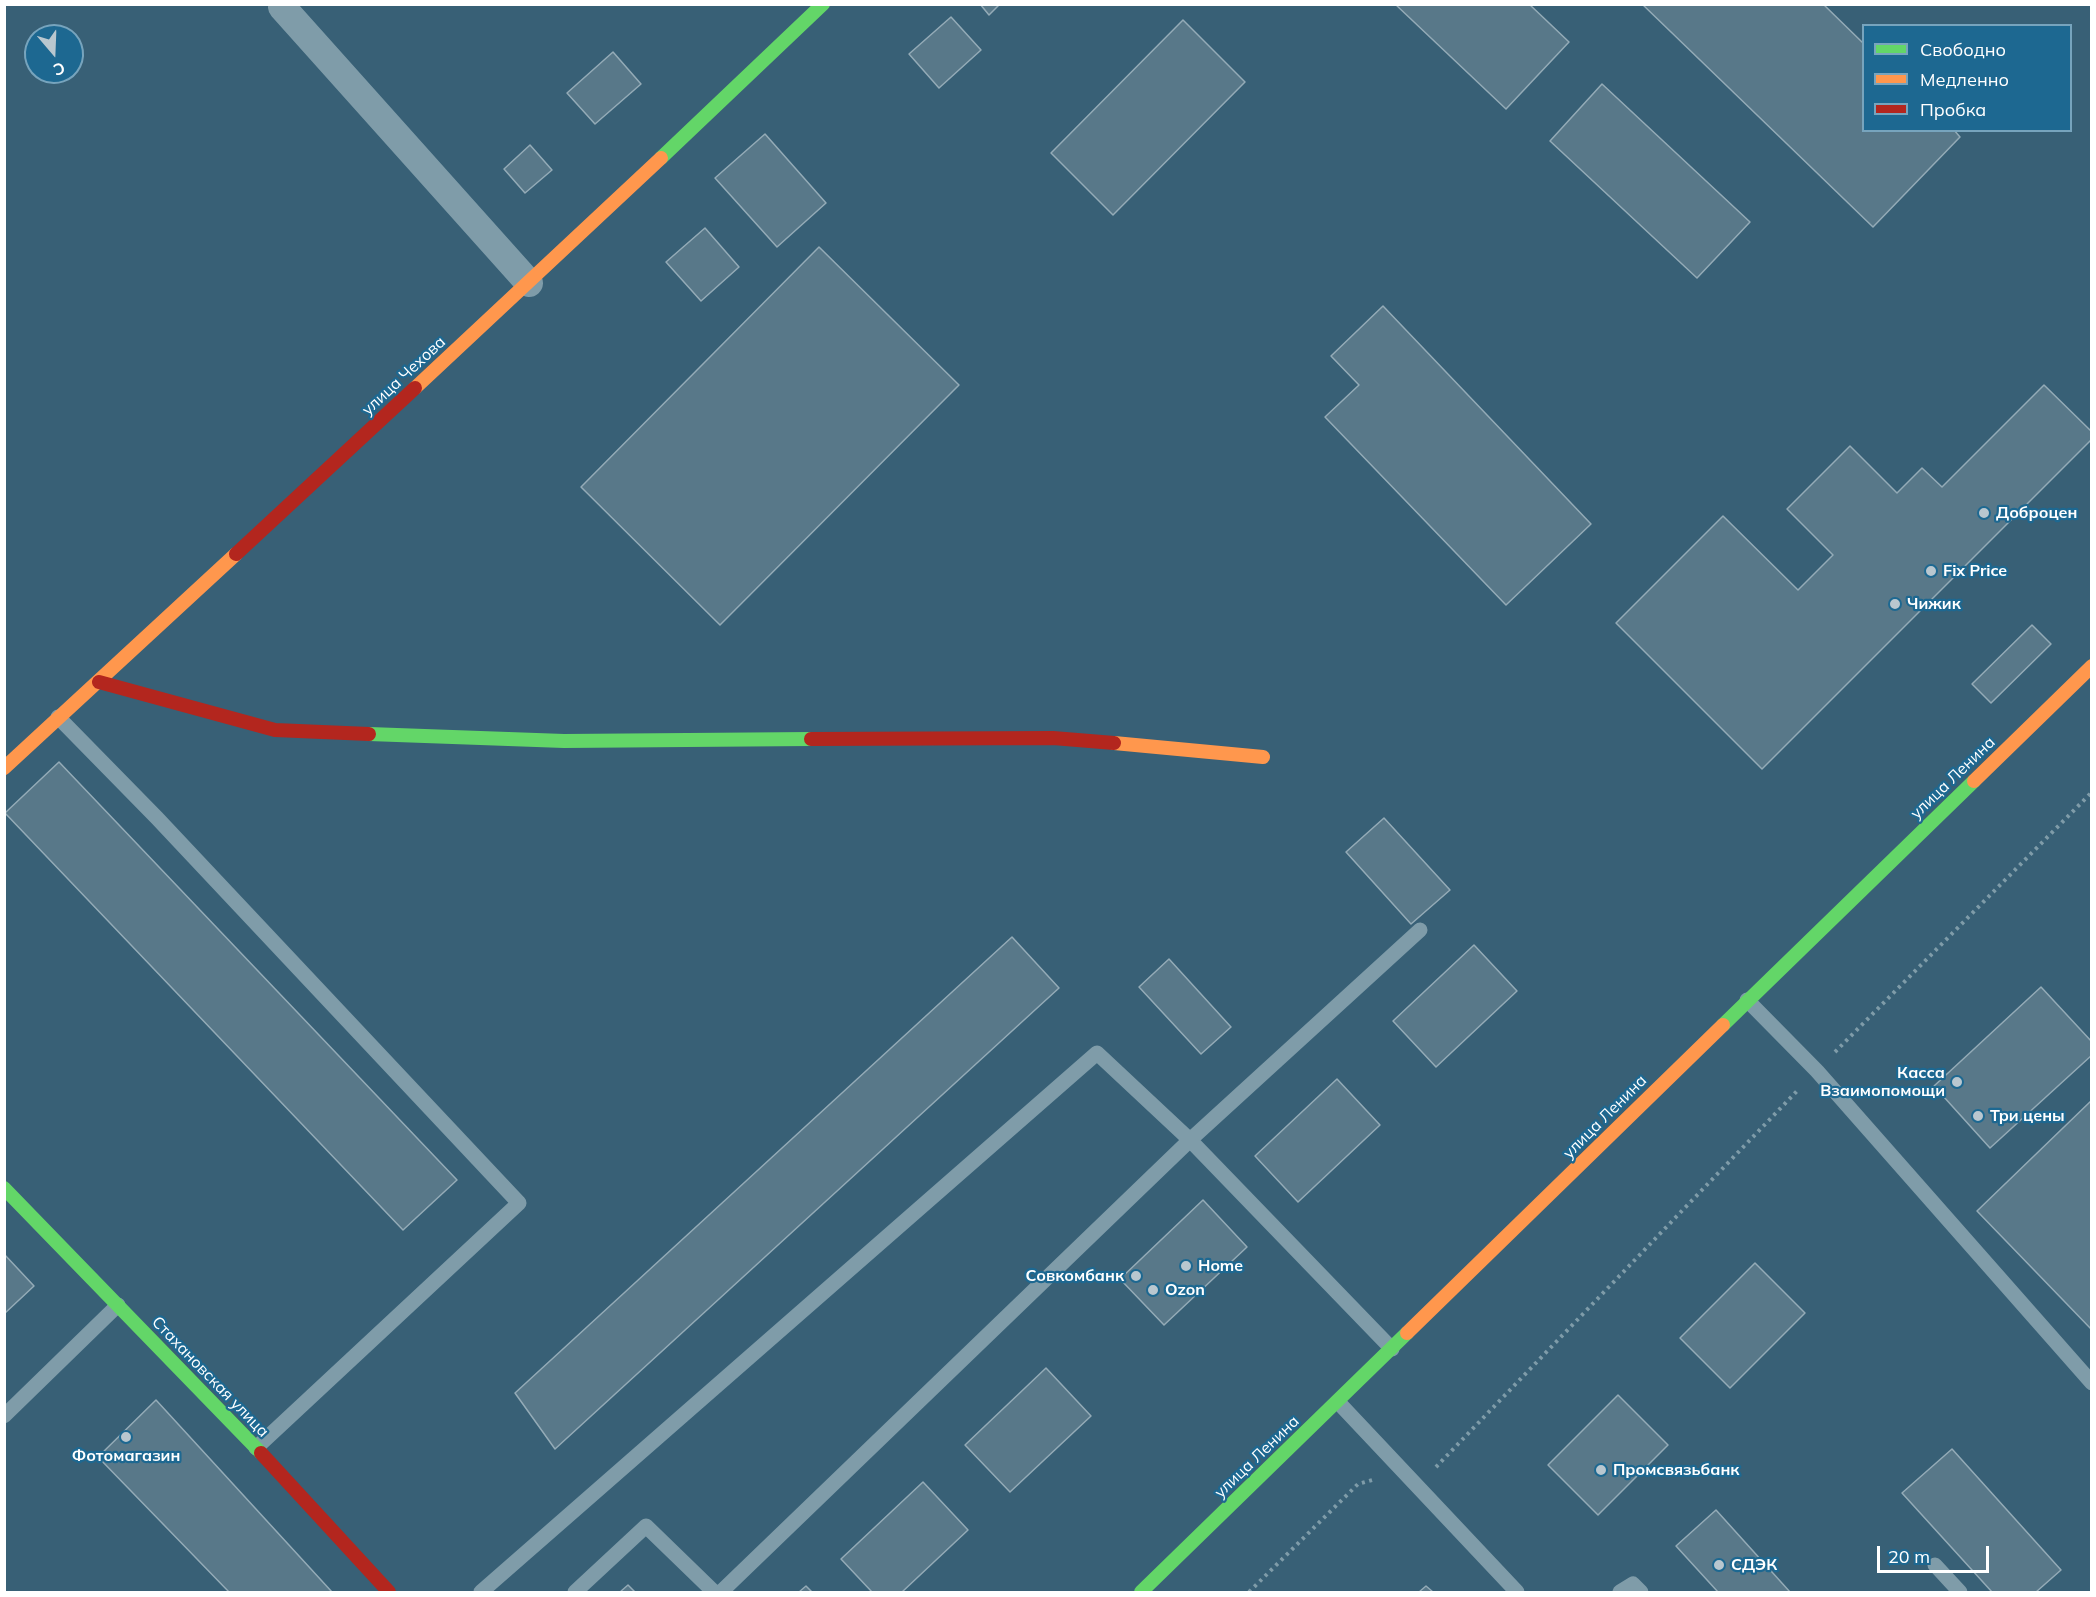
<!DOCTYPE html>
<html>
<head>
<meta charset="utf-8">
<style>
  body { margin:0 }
  #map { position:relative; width:2096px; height:1597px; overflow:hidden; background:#386076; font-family:Mulish,sans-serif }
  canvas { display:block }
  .frame { position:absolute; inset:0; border:6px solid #fff; pointer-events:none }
  .legend { position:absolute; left:1862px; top:24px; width:210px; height:108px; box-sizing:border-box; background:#1d6891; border:2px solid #77a4bd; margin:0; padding:8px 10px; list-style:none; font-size:18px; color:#fff }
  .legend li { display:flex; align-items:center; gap:12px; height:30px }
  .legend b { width:30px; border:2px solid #77a4bd }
  .north { position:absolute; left:24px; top:24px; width:60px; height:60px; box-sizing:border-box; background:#1d6891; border:2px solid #77a4bd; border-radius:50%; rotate:161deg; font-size:16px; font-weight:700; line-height:24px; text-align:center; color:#fff }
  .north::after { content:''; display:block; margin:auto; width:21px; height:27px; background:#b9c7cf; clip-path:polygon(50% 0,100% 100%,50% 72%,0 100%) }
  .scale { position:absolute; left:1877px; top:1546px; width:112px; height:27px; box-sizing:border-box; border:3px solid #fff; border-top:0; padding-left:8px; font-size:18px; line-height:21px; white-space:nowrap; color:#fff; -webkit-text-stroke:4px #1d6891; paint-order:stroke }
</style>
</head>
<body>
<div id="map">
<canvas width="2096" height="1597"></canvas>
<div class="frame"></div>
<ul class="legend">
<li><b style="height:8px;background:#63d668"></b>Свободно</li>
<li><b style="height:8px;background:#ff974d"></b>Медленно</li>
<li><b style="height:8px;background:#b3261e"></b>Пробка</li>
</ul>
<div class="north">С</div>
<div class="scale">20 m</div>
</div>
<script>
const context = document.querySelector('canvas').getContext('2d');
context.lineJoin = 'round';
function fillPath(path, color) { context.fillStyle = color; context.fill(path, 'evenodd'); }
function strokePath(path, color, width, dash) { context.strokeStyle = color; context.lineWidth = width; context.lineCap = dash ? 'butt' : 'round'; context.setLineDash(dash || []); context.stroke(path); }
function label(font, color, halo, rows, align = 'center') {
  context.font = font + ' Mulish,sans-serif'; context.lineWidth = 4.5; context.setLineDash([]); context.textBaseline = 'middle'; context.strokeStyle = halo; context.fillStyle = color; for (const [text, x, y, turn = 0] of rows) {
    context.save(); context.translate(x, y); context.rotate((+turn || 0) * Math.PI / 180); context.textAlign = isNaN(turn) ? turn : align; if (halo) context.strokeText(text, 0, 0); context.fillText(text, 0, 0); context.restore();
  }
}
const building = new Path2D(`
  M980,4H1000L989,15Z
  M1395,4H1529L1569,42L1506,109Z
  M1642,4H1823L1864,44V130H1954L1960,137L1873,227Z
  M951,17L981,50L939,88L909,54Z
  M1183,20L1245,82L1113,215L1051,153Z
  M613,52L641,84L595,124L567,93Z
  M1602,84L1750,222L1697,278L1550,141Z
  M765,134L826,203L777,247L715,178Z
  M530,145L552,170L525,193L504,169Z
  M705,228L739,267L701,301L666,262Z
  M819,247L959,385L720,625L581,487Z
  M1383,306L1591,524L1506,605L1325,417L1359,385L1331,356Z
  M2044,385L2092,432V439L1762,769L1616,623L1723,516L1798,590L1833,555L1787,509L1850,446L1897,493L1922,468L1942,487Z
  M2032,625L2051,644L1991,703L1972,684Z
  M59,762L457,1180L403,1230L5,813Z
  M1384,818L1450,890L1411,924L1346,852Z
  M1012,937L1059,988L555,1449L515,1393Z
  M1474,945L1517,991L1436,1067L1393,1021Z
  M1169,959L1231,1027L1201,1054L1139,987Z
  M2041,987L2092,1042V1055L1990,1148L1934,1086Z
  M1337,1079L1380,1125L1298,1202L1255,1156Z
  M2092,1100V1330L1977,1211Z
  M1203,1200L1247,1247L1164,1325L1120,1279Z
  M4,1254L34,1286L4,1314Z
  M1755,1263L1805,1313L1730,1388L1680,1338Z
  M1046,1368L1091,1416L1010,1492L965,1445Z
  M1618,1395L1668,1445L1598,1515L1548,1465Z
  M156,1400L332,1592H229L98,1457Z
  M1952,1449L2061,1570L2036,1592H1992L1902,1493Z
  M923,1482L968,1530L902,1592H872L841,1559Z
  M1716,1510L1790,1592H1718L1676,1546Z
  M628,1585L635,1592H620Z
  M806,1586L812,1592H799Z
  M1426,1586L1433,1592H1419Z`);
fillPath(building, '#587889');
strokePath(building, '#94abb7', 1.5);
strokePath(new Path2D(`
  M1835,1052L2092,792
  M1436,1467L1798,1090
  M1249,1592L1358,1484L1376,1479`), '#7f9ca9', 4, [3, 4.5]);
strokePath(new Path2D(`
  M58,717L157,818L519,1203L256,1448
  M1747,1000L1817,1071L2092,1383
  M1338,1402L1517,1592
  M4,1416L118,1305
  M1935,1565L1960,1592
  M481,1592L1097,1053L1190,1140L1392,1349
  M575,1592L646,1526L714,1592
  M721,1592L1190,1140L1420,930
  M1620,1592L1633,1584L1641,1592`), '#7f9ca9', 15);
strokePath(new Path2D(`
  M284,4L282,7L529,283`), '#7f9ca9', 28);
strokePath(new Path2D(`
  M661,158L823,4
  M369,734L564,741L811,739
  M1723,1025L1974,781
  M4,1188L261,1453
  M1141,1592L1407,1333`), '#63d668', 14);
strokePath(new Path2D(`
  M415,388L661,158
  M1114,743L1263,757
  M4,768L236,554
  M1974,781L2092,666
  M1407,1333L1723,1025`), '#ff974d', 14);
strokePath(new Path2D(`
  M236,554L415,388
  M99,682L275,730L369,734
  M811,739L1053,738L1114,743
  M261,1453L389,1592`), '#b3261e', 14);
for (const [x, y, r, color] of [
  [1984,513,6,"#b9c7cf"],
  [1931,571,6,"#b9c7cf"],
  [1895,604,6,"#b9c7cf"],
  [1957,1082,6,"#b9c7cf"],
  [1978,1116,6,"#b9c7cf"],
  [1186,1266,6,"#b9c7cf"],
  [1136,1276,6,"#b9c7cf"],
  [1153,1290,6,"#b9c7cf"],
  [126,1437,6,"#b9c7cf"],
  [1601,1470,6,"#b9c7cf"],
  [1719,1565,6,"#b9c7cf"]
]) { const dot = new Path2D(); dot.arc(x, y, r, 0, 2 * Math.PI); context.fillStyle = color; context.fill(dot); strokePath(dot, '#1d6891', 2); }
label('16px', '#fff', '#1d6891', [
  ["улица Чехова",404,376,-43],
  ["улица Ленина",1953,778,-44],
  ["улица Ленина",1605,1117,-45],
  ["Стахановская улица",210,1377,46],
  ["улица Ленина",1257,1457,-44]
]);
label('bold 16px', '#fff', '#1d6891', [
  ["Доброцен",1996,513],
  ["Fix Price",1943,571],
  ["Чижик",1907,604],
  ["Касса",1945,1073,"right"],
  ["Взаимопомощи",1945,1091,"right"],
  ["Три цены",1990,1116],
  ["Home",1198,1266],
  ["Совкомбанк",1124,1276,"right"],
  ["Ozon",1165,1290],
  ["Фотомагазин",126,1456,"center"],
  ["Промсвязьбанк",1613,1470],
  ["СДЭК",1731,1565]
], 'left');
</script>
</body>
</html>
